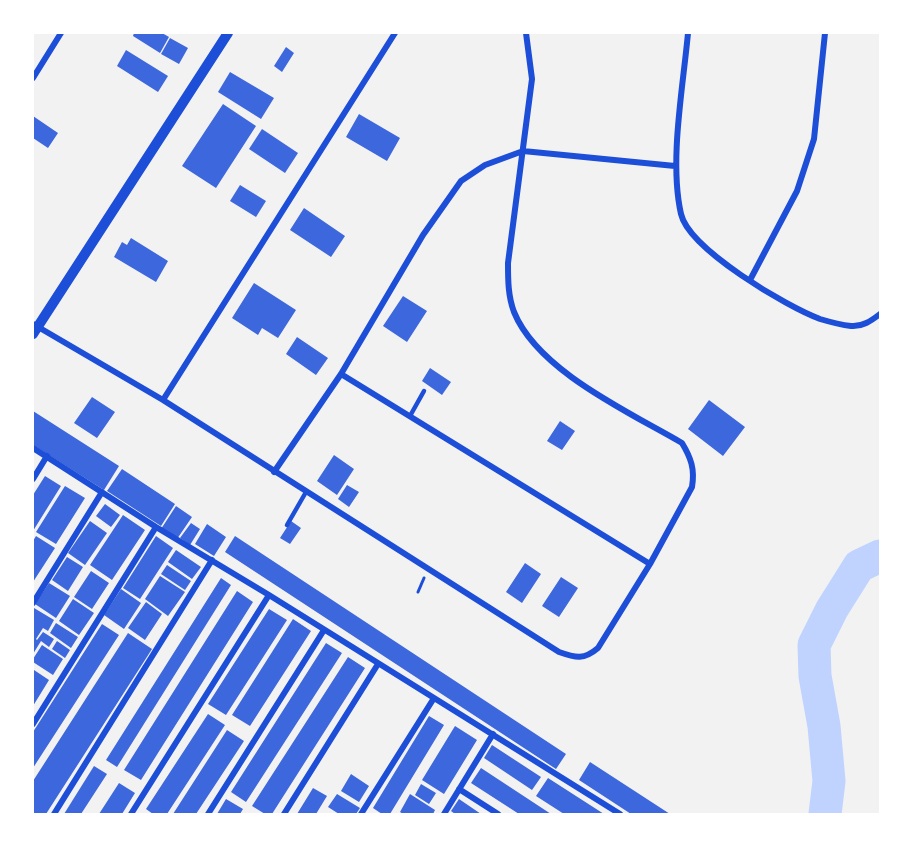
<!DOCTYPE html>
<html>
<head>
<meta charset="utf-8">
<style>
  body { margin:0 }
  #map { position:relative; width:913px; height:847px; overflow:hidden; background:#f2f2f2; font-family:"Work Sans",sans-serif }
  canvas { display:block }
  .frame { position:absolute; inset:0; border:34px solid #fff; pointer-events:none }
</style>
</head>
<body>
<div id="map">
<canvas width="913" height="847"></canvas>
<div class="frame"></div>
</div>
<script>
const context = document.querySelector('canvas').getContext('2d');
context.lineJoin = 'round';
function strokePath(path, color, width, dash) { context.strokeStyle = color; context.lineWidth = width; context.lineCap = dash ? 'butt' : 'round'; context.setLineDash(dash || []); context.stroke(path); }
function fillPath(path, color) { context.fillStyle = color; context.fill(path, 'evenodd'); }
strokePath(new Path2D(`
  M825,814L829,781L824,726L815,676L814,645L832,609L859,566L880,556`), '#bfd3fe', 33);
fillPath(new Path2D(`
  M134,33H162L169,37L160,53L133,36Z
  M170,38L188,48L179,64L161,54Z
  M286,47L294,53L282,72L274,66Z
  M126,50L168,76L158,92L117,66Z
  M230,72L274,98L261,119L218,92Z
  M223,104L256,126L216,188L182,166Z
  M359,114L400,138L387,161L346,137Z
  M33,116L58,133L48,148L33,138Z
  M262,129L298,153L285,173L249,149Z
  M240,185L266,201L256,217L230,201Z
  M304,208L345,236L331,257L290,230Z
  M131,238L168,261L156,282L114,257L122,242L127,245Z
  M254,283L296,310L278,338L262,328L258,335L232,318Z
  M403,296L427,311L407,342L383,326Z
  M297,337L328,358L316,375L286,354Z
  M430,368L451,382L442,395L422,381Z
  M92,397L115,412L97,438L74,423Z
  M709,400L745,427L723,456L688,429Z
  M33,411L119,466L104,490L33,445Z
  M560,421L575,431L562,450L547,441Z
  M334,455L354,469L337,495L317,481Z
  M122,469L175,504L161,526L107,491Z
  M45,476L61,486L33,531V495Z
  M347,485L359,492L349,507L338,499Z
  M65,486L85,498L56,544L36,532Z
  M105,504L120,515L111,527L96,516Z
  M176,506L192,517L177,539L161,529Z
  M123,515L145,530L112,580L90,565Z
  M90,521L107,533L85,565L68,553Z
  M291,521L301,528L290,544L280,538Z
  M191,523L200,529L190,545L180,538Z
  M207,524L226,537L214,556L195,544Z
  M36,536L55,548L33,582V541Z
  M156,536L173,548L140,599L123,588Z
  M235,536L566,754L556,769L225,552Z
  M176,550L201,567L192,579L168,562Z
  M67,557L83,567L68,591L52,580Z
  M525,563L541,574L522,603L506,592Z
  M167,565L191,581L185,590L161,574Z
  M91,571L109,583L92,609L74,597Z
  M160,576L185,592L168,616L145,599Z
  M561,577L578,588L559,617L542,606Z
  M221,578L231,585L117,767L106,760Z
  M49,583L70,596L56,618L35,604Z
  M121,589L141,603L124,629L104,615Z
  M237,591L253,602L141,780L124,770Z
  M73,599L94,613L79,635L59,621Z
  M146,602L162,614L145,640L128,628Z
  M34,608L54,620L48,631L43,628L36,639L37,640L43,632L54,639L49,647L41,641L33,654Z
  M269,609L287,620L226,715L208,704Z
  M293,619L311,631L250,726L232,715Z
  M56,623L78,637L71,648L50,633Z
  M102,624L119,635L33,768V732Z
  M128,633L152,649L46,814H33V781Z
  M57,641L70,650L65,658L52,649Z
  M326,643L342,653L246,802L231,792Z
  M42,645L63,659L53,675L33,662V659Z
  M348,657L365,668L272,814H265L252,806Z
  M34,670L49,680L33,706V672Z
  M208,714L225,725L167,814H153L146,809Z
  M429,716L444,725L390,814H382L373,808Z
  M455,726L477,740L444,794L422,780Z
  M227,730L244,741L196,814H173Z
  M492,745L541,777L532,790L484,758Z
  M590,762L670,814H631L579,780Z
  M94,766L107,774L81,814H64Z
  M481,768L551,814H519L471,783Z
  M351,774L369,786L359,802L341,791Z
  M548,778L604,814H564L536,796Z
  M119,783L135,793L122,814H99Z
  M421,784L436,793L429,804L415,795Z
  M313,788L327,796L316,814H297Z
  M337,794L360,808L356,814H339L328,807Z
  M410,794L435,810L433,814H403L400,812Z
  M226,799L243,809L240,814H217Z
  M459,799L481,814H455L451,811Z`), '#3d67dc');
strokePath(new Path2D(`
  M418,592L424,578`), '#1d4ed8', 3);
strokePath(new Path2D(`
  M410,416L424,391
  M287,525L306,492`), '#1d4ed8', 4.5);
strokePath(new Path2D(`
  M688,33C683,88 669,161 681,214C689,249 787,307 820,319C830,322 842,325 851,326C862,327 871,321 880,314
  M33,78L61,33
  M750,280L797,191L814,139L825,33
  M33,324L163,400L559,652C576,658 584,660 598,648L650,564L692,487C695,469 691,458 682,443C629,412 538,371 514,312C508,296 508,280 508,263L532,79L526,33
  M341,374L650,564
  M163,400L395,33
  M33,448L156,527L269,595L620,814
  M274,472L341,374L423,235L461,181L485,165L523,151L675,166
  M33,479L47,456
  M33,603L102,492
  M33,724L156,527
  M459,789L498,814
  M54,814L212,560
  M131,814L269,595
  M208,814L324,630
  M284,814L378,664
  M361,814L434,698
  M444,814L493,734`), '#1d4ed8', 6);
strokePath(new Path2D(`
  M33,334L228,33`), '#1d4ed8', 10);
</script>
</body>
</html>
